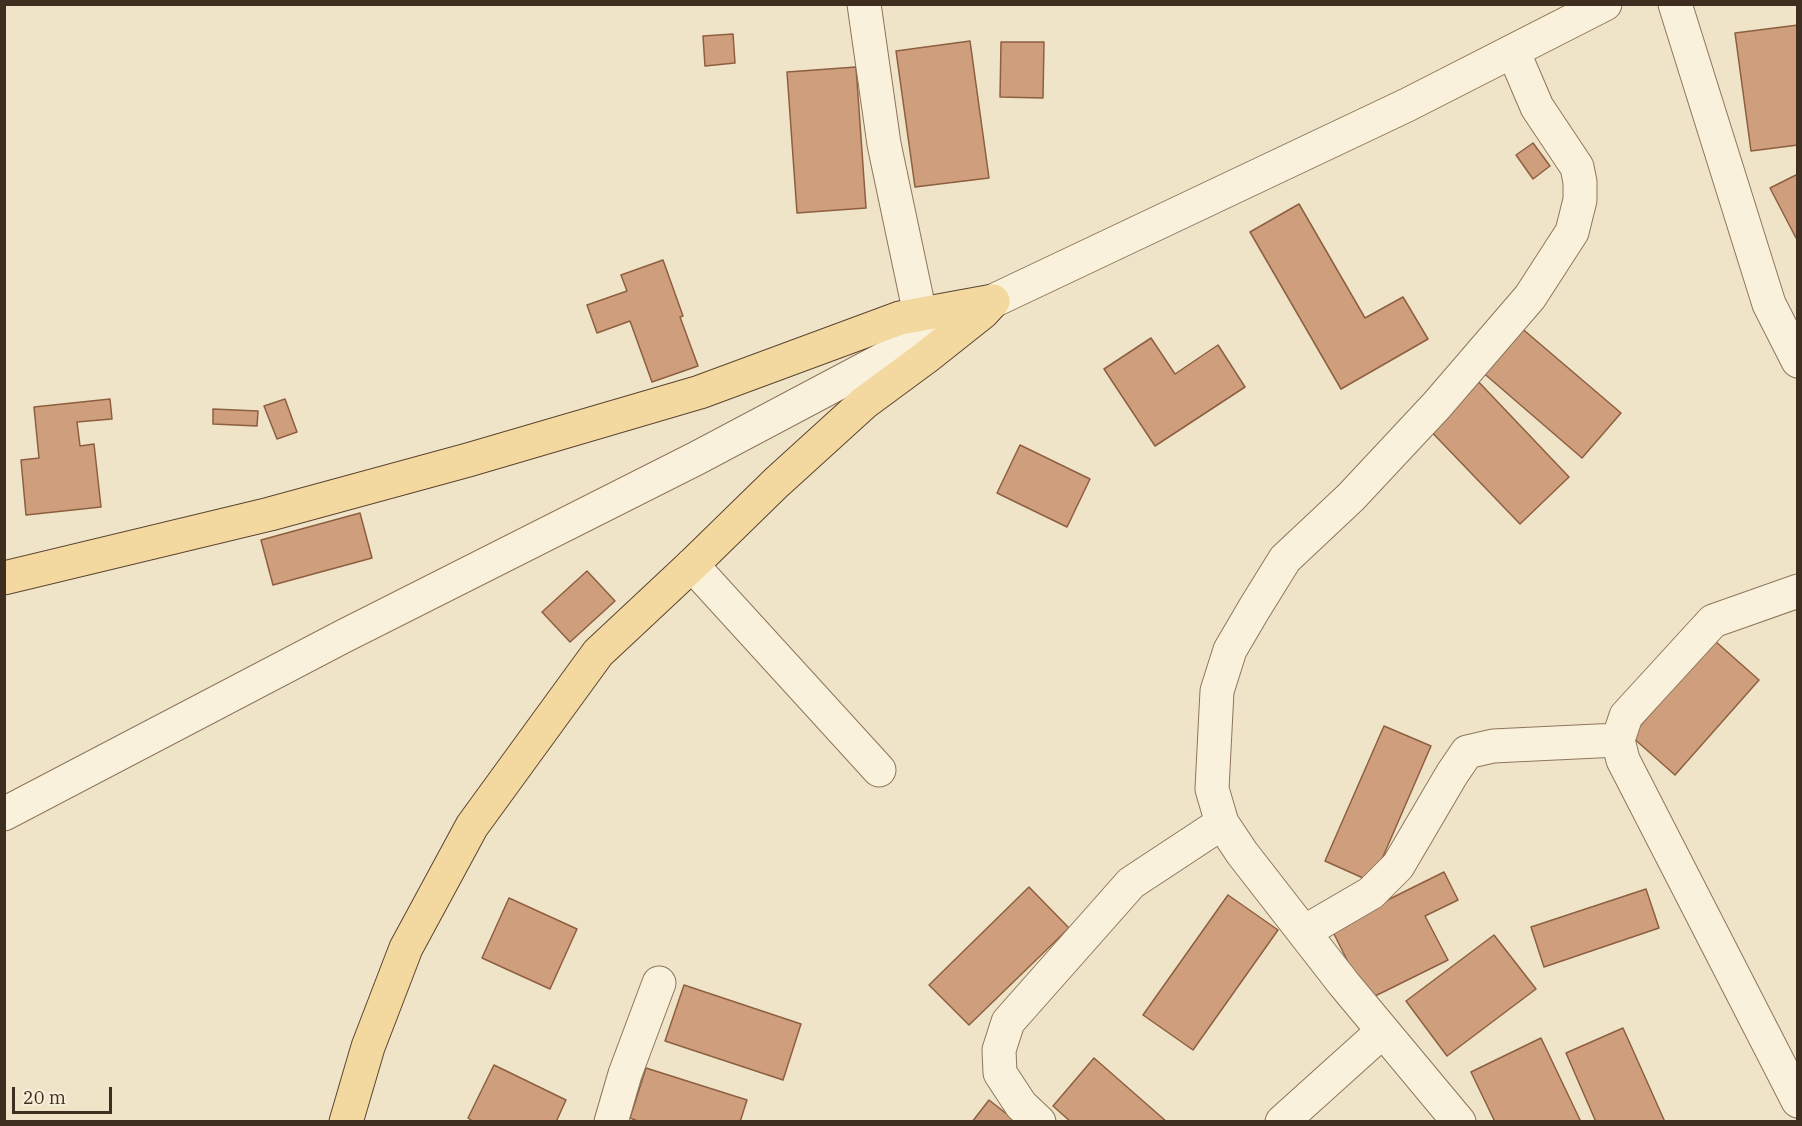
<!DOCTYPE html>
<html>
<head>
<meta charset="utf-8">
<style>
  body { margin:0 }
  #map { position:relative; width:1802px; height:1126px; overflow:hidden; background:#f0e4c8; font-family:"IBM Plex Serif",serif }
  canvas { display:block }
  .frame { position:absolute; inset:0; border:6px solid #3d2e20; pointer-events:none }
  .scale { position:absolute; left:12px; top:1087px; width:100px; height:27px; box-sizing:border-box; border:3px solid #3d2e20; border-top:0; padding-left:8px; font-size:18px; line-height:21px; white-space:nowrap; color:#3d2e20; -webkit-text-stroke:4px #f7eed8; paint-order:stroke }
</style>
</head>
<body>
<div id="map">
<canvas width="1802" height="1126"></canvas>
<div class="frame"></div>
<div class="scale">20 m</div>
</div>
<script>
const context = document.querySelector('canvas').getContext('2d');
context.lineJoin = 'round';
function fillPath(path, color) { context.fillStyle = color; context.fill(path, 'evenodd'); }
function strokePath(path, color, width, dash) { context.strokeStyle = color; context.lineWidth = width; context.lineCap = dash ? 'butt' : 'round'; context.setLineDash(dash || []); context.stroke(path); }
const building = new Path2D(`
  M1798,25V145L1751,151L1735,33Z
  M733,34L735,63L705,66L703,36Z
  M970,41L989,178L915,187L896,51Z
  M1001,42H1044L1043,98L1000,97Z
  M856,67L866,208L797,213L787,72Z
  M1533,143L1550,166L1533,179L1516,155Z
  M1798,174V237L1796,238L1770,188Z
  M1299,204L1365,318L1403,297L1428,339L1341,389L1250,232Z
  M663,260L683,316L680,317L698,366L652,382L630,321L597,333L587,305L627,291L621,275Z
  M1519,326L1621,413L1582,458L1480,370Z
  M1151,338L1175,374L1218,345L1245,387L1155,446L1104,369Z
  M1473,376L1569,477L1520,524L1423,423Z
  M110,399L112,419L77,422L80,446L94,444L101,507L26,515L21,460L39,458L34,407Z
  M285,399L297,432L277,439L264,406Z
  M213,409L258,411L257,426L213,424Z
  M1020,445L1090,479L1067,527L997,493Z
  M360,513L372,558L273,585L261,540Z
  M587,571L615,601L570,642L542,612Z
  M1715,641L1759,680L1675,775L1631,736Z
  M1384,726L1431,746L1372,882L1325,861Z
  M1444,872L1458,900L1425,916L1448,960L1367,1000L1331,928Z
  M1029,887L1069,928L969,1025L929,985Z
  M1646,889L1659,928L1544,967L1531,927Z
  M1228,895L1278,930L1193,1050L1143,1015Z
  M509,898L577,929L550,989L482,958Z
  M1494,935L1536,989L1447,1056L1406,1001Z
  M684,985L801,1024L783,1080L665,1041Z
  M1623,1028L1665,1122H1596L1566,1053Z
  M1541,1038L1581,1122H1495L1471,1072Z
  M1094,1058L1167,1122H1071L1053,1106Z
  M494,1065L566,1100L556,1122H474L468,1118Z
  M646,1068L747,1100L740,1122H640L630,1118Z
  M989,1100L1017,1122H972Z`);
fillPath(building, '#cf9f7d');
strokePath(building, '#8d5f41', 1.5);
const minor = new Path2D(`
  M864,4L884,144L920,314
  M1675,4L1769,304L1798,361
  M692,565L879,770
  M1798,591L1713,621L1626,716L1618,740L1623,760L1798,1101
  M4,814L342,637L697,458L993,301L1407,105L1605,4
  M1304,932L1371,893L1398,866L1452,774L1467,752L1493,746L1618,740
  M611,1122L625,1074L659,983
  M1039,1122L1021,1105L1000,1073L999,1050L1008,1022L1131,883L1222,823
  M1282,1122L1383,1031
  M1459,1122L1344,984L1242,853L1222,823L1212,789L1217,691L1230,650L1254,609L1285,559L1351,497L1437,405L1530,297L1572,232L1580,200V182L1577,167L1537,107L1513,51`);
const major = new Path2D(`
  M4,578L270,514L468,460L700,392L900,318L993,301
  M346,1122L368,1047L406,948L472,826L598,653L692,565L776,483L864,403L925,358L983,312L993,301`);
strokePath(minor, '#8d765c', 35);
strokePath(major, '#5b4430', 35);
strokePath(minor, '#faf1dc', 33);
strokePath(major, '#f3d9a0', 33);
</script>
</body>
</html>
